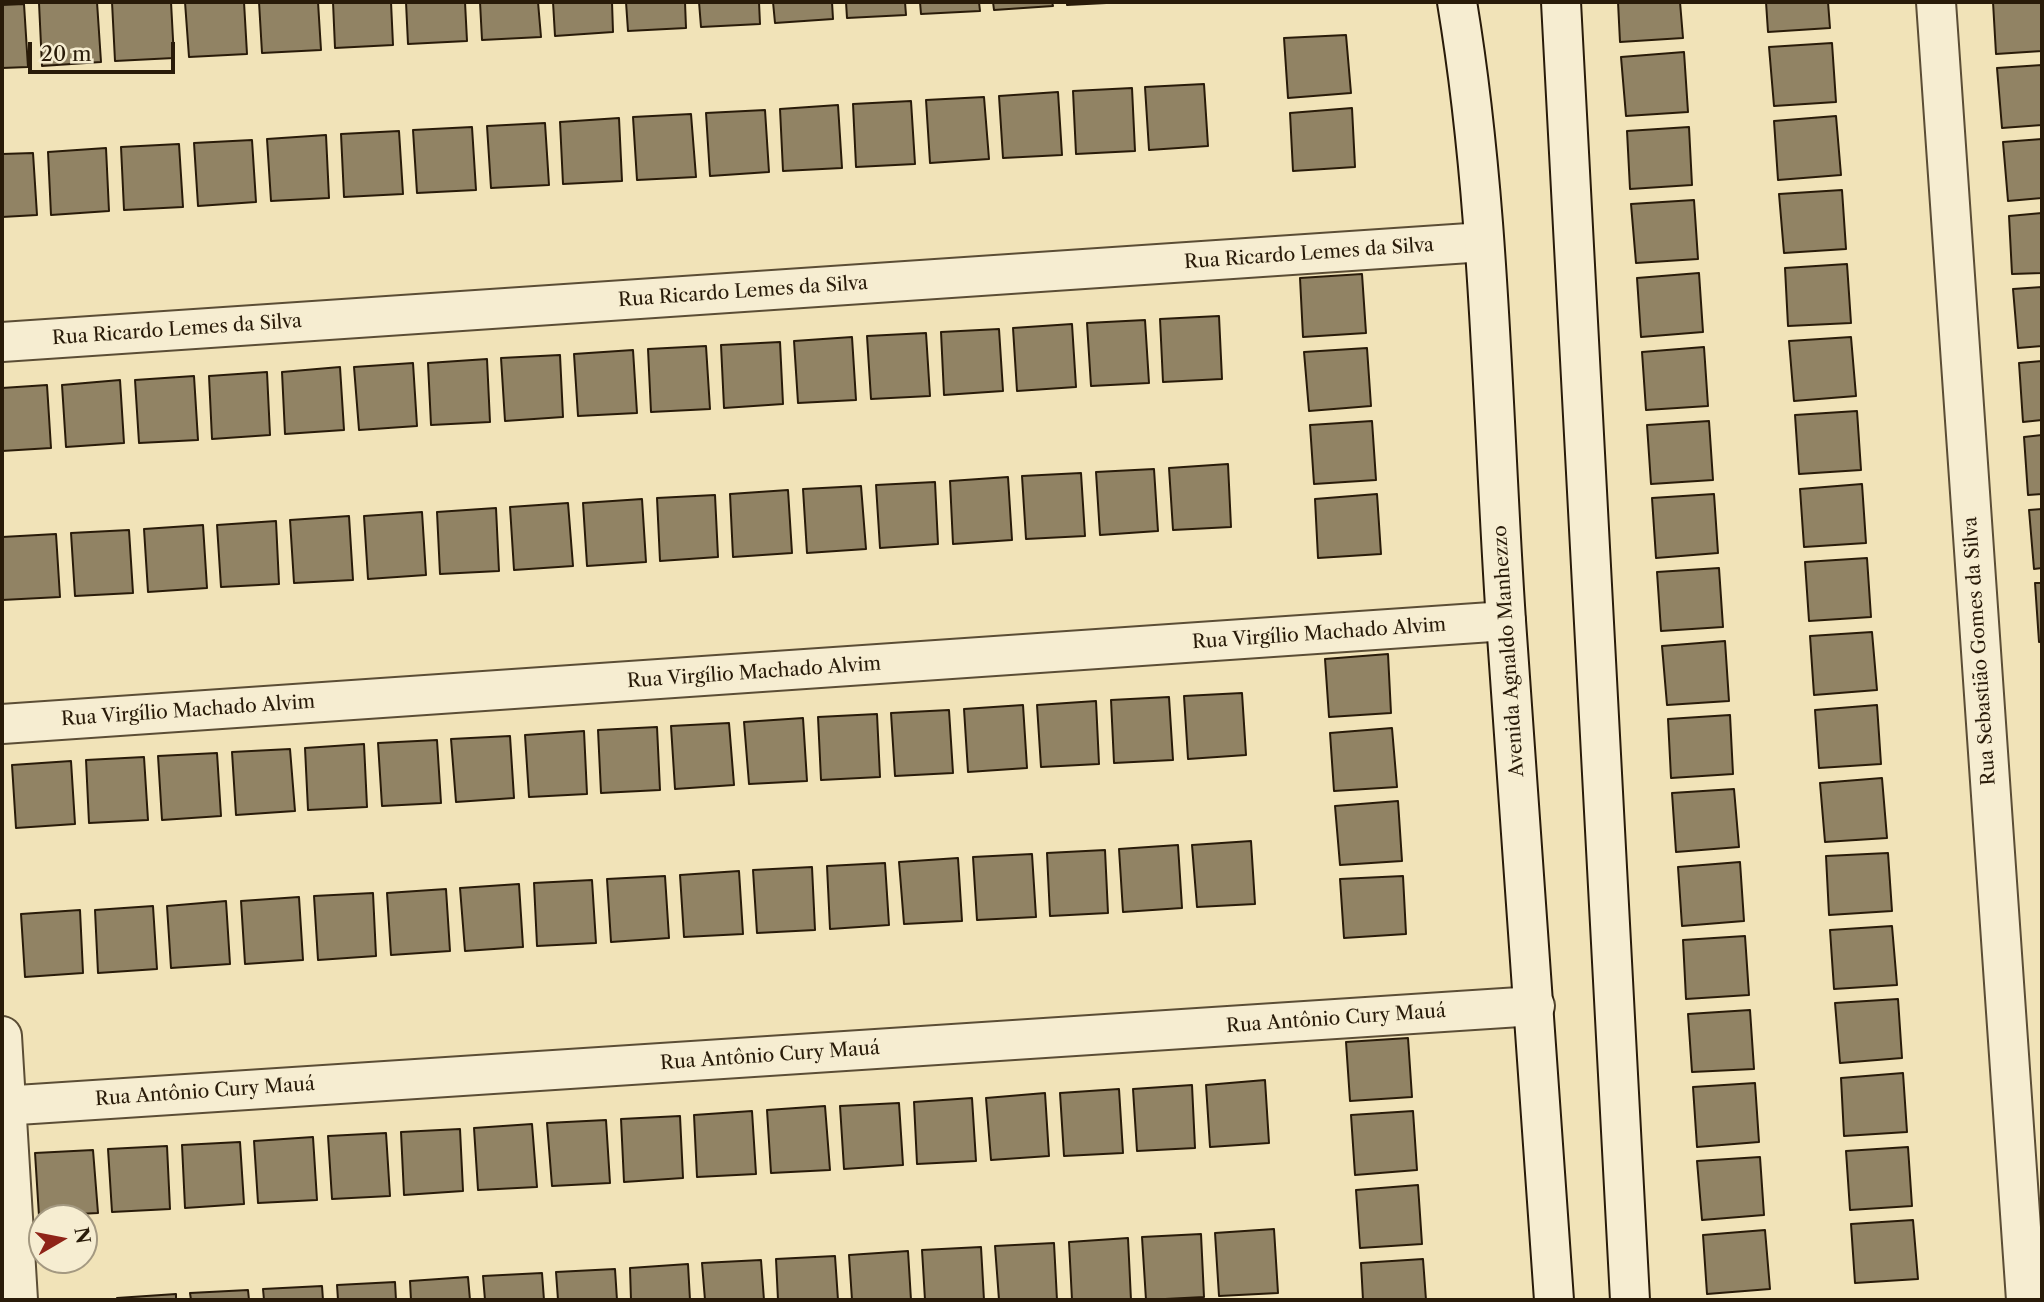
<!DOCTYPE html>
<html>
<head>
<meta charset="utf-8">
<style>
  body { margin:0 }
  #map { position:relative; width:2044px; height:1302px; overflow:hidden; background:#f1e3b8; font-family:"Libre Caslon Text",serif }
  canvas { display:block }
  .frame { position:absolute; inset:0; border:4px solid #291b09; pointer-events:none }
  .north { position:absolute; left:28px; top:1204px; width:70px; height:70px; box-sizing:border-box; background:#f6edd1; border:2px solid #a49981; border-radius:50%; rotate:80deg; font-size:19px; font-weight:700; line-height:28px; text-align:center; color:#291b09 }
  .north::after { content:''; display:block; margin:auto; width:24px; height:32px; background:#8f2418; clip-path:polygon(50% 0,100% 100%,50% 72%,0 100%) }
  .scale { position:absolute; left:28px; top:42px; width:147px; height:32px; box-sizing:border-box; border:4px solid #291b09; border-top:0; padding-left:9px; font-size:21px; line-height:24px; white-space:nowrap; color:#291b09; -webkit-text-stroke:5px #f6edd1; paint-order:stroke }
</style>
</head>
<body>
<div id="map">
<canvas width="2044" height="1302"></canvas>
<div class="frame"></div>
<div class="north">N</div>
<div class="scale">20 m</div>
</div>
<script>
const context = document.querySelector('canvas').getContext('2d');
context.lineJoin = 'round';
function fillPath(path, color) { context.fillStyle = color; context.fill(path, 'evenodd'); }
function strokePath(path, color, width, dash) { context.strokeStyle = color; context.lineWidth = width; context.lineCap = dash ? 'butt' : 'round'; context.setLineDash(dash || []); context.stroke(path); }
function label(font, color, halo, rows, align = 'center') {
  context.font = font + ' "Libre Caslon Text",serif'; context.lineWidth = 5; context.setLineDash([]); context.textBaseline = 'middle'; context.strokeStyle = halo; context.fillStyle = color; for (const [text, x, y, turn = 0] of rows) {
    context.save(); context.translate(x, y); context.rotate((+turn || 0) * Math.PI / 180); context.textAlign = isNaN(turn) ? turn : align; if (halo) context.strokeText(text, 0, 0); context.fillText(text, 0, 0); context.restore();
  }
}
const building = new Path2D(`
  M97,2L101,62L42,66L39,3Z
  M112,2H171L174,58L115,61Z
  M185,2H244L247,54L189,57Z
  M259,2H318L321,50L262,53Z
  M333,2H391L393,45L335,48Z
  M406,2H465L467,41L408,44Z
  M480,2H538L541,37L482,40Z
  M553,2H612L613,32L555,36Z
  M626,2H685L686,28L628,31Z
  M699,2H759L760,24L701,27Z
  M773,2H832L833,19L775,23Z
  M846,2H905L906,15L847,18Z
  M920,2H979L980,11L921,14Z
  M993,2H1052L1053,6L994,10Z
  M1067,2H1126L1067,5Z
  M1618,2H1680L1683,38L1620,42Z
  M1766,2H1828L1830,28L1768,32Z
  M1993,2H2042V51L1996,54Z
  M24,4L28,67L2,68V5Z
  M1346,35L1351,93L1288,98L1284,38Z
  M1832,43L1836,102L1774,106L1769,47Z
  M1684,52L1688,112L1626,116L1621,57Z
  M2042,65V125L2002,128L1997,68Z
  M1204,84L1208,146L1149,150L1145,87Z
  M1132,88L1135,151L1076,154L1073,91Z
  M1058,92L1062,155L1003,158L999,96Z
  M984,97L989,159L930,163L926,100Z
  M911,101L915,164L856,167L853,104Z
  M838,105L842,168L783,171L780,109Z
  M1352,108L1355,167L1293,171L1290,113Z
  M765,110L769,172L710,176L706,113Z
  M691,114L696,177L637,180L633,117Z
  M1836,116L1841,175L1778,180L1774,121Z
  M619,118L622,181L563,184L560,122Z
  M545,123L549,185L491,188L487,126Z
  M472,127L476,190L417,193L413,130Z
  M1689,127L1692,185L1630,189L1627,131Z
  M399,131L403,194L344,197L341,134Z
  M326,135L329,198L271,201L267,139Z
  M2042,139V198L2008,201L2003,142Z
  M252,140L256,202L198,206L194,143Z
  M179,144L183,207L124,210L121,147Z
  M106,148L109,211L51,215L48,152Z
  M33,153L37,215L2,217V154Z
  M1842,190L1846,249L1784,253L1779,194Z
  M1694,200L1698,259L1636,263L1631,204Z
  M2042,213V273L2012,274L2009,216Z
  M1847,264L1851,323L1788,326L1785,268Z
  M1699,273L1703,332L1641,337L1637,278Z
  M1362,274L1366,333L1303,337L1300,278Z
  M2042,287V346L2018,348L2013,289Z
  M1219,316L1222,379L1163,382L1160,319Z
  M1145,320L1149,383L1091,386L1087,323Z
  M1072,324L1076,387L1017,391L1013,328Z
  M999,329L1003,391L944,395L941,332Z
  M926,333L930,396L871,399L867,336Z
  M852,337L856,400L798,403L794,341Z
  M1851,337L1856,396L1794,401L1789,341Z
  M780,342L783,404L724,408L721,345Z
  M706,346L710,409L651,412L648,349Z
  M1704,347L1708,406L1646,410L1642,352Z
  M1367,348L1371,406L1309,411L1304,352Z
  M633,350L637,413L578,416L574,354Z
  M560,355L563,417L505,421L501,358Z
  M487,359L490,422L431,425L428,363Z
  M2042,361V420L2023,422L2019,363Z
  M413,363L417,426L359,430L354,367Z
  M340,367L344,430L285,434L282,372Z
  M267,372L270,435L212,439L209,376Z
  M194,376L198,440L139,443L135,380Z
  M120,380L124,443L66,447L62,385Z
  M47,385L51,448L2,451V388Z
  M1857,411L1861,470L1799,474L1795,415Z
  M1372,421L1376,480L1314,484L1310,425Z
  M1709,421L1713,480L1651,484L1647,425Z
  M2042,435V494L2028,495L2024,437Z
  M1228,464L1231,527L1173,530L1169,468Z
  M1154,469L1158,531L1100,535L1096,472Z
  M1081,473L1085,536L1026,539L1022,476Z
  M1008,477L1012,540L953,544L950,481Z
  M935,482L938,544L880,548L876,485Z
  M1862,484L1866,543L1804,547L1800,489Z
  M861,486L866,549L807,553L803,489Z
  M788,490L792,553L733,557L730,494Z
  M1377,494L1381,554L1318,558L1315,499Z
  M1714,494L1718,553L1656,558L1652,498Z
  M715,495L718,557L660,561L657,498Z
  M642,499L646,562L587,566L583,503Z
  M568,503L573,566L514,570L510,507Z
  M496,508L499,571L440,574L437,512Z
  M2042,509V568L2034,569L2029,510Z
  M422,512L426,575L368,579L364,516Z
  M349,516L353,580L294,583L290,520Z
  M276,521L279,584L221,587L217,525Z
  M203,525L207,588L148,592L144,529Z
  M129,530L133,593L75,596L71,533Z
  M56,534L60,597L2,600V537Z
  M1867,558L1871,617L1809,621L1805,562Z
  M1719,568L1723,627L1661,631L1657,572Z
  M2035,583H2042V642H2039Z
  M1872,632L1877,690L1814,695L1810,636Z
  M1725,641L1729,701L1667,705L1662,646Z
  M1388,654L1391,713L1329,717L1325,659Z
  M1242,693L1246,755L1188,759L1184,696Z
  M1169,697L1173,760L1114,763L1111,700Z
  M1096,701L1099,764L1041,767L1037,705Z
  M1023,705L1027,768L968,772L964,709Z
  M1877,705L1881,764L1819,768L1815,710Z
  M949,710L953,773L895,776L891,713Z
  M877,714L880,777L821,780L818,717Z
  M1730,715L1733,774L1671,778L1668,719Z
  M803,718L807,781L749,784L744,722Z
  M729,723L734,785L675,789L671,726Z
  M657,727L660,790L601,793L598,730Z
  M1392,728L1397,787L1334,791L1330,733Z
  M584,731L587,794L529,797L525,735Z
  M510,736L514,798L456,802L451,739Z
  M437,740L441,803L382,806L378,743Z
  M364,744L367,807L308,810L305,748Z
  M290,749L295,811L236,815L232,752Z
  M217,753L221,816L162,820L158,756Z
  M144,757L148,820L89,823L86,760Z
  M71,761L75,824L16,828L12,765Z
  M1882,778L1887,838L1825,842L1820,783Z
  M1734,789L1739,847L1676,852L1672,793Z
  M1398,801L1402,861L1340,865L1335,806Z
  M1251,841L1255,904L1197,907L1192,845Z
  M1178,845L1182,908L1123,912L1119,849Z
  M1105,850L1108,913L1050,916L1047,853Z
  M1888,853L1892,911L1829,915L1826,856Z
  M1032,854L1036,917L977,920L973,857Z
  M958,858L962,921L904,924L899,862Z
  M1740,862L1744,921L1682,926L1678,867Z
  M885,863L889,925L830,929L827,866Z
  M812,867L815,930L757,933L753,870Z
  M739,871L743,934L684,937L680,875Z
  M665,876L669,938L611,942L607,879Z
  M1403,876L1406,934L1344,938L1340,879Z
  M592,880L596,943L537,946L534,883Z
  M519,884L523,947L465,951L460,888Z
  M446,889L450,951L391,955L387,893Z
  M373,893L376,956L318,960L314,896Z
  M299,897L303,960L245,964L241,901Z
  M226,901L230,964L171,968L167,906Z
  M153,906L157,969L98,973L95,910Z
  M80,910L83,973L25,977L21,914Z
  M1892,926L1897,985L1834,989L1830,930Z
  M1745,936L1749,995L1686,999L1683,940Z
  M1898,999L1902,1058L1840,1063L1835,1003Z
  M1750,1010L1754,1069L1692,1072L1688,1014Z
  M1408,1038L1412,1097L1350,1101L1346,1042Z
  M1903,1073L1907,1132L1844,1136L1841,1078Z
  M1265,1080L1269,1143L1210,1147L1206,1085Z
  M1755,1083L1759,1142L1697,1147L1693,1087Z
  M1192,1085L1195,1148L1137,1151L1133,1089Z
  M1119,1089L1123,1153L1064,1156L1060,1093Z
  M1045,1093L1049,1156L991,1160L986,1098Z
  M972,1098L976,1161L917,1164L914,1102Z
  M899,1103L903,1165L844,1169L840,1106Z
  M825,1106L830,1170L771,1173L767,1110Z
  M752,1111L756,1174L697,1177L694,1115Z
  M1413,1111L1417,1170L1355,1175L1351,1115Z
  M680,1116L683,1178L624,1182L621,1119Z
  M606,1120L610,1183L552,1186L547,1123Z
  M532,1124L537,1187L478,1190L474,1128Z
  M460,1129L463,1191L404,1195L401,1132Z
  M386,1133L390,1196L332,1199L328,1136Z
  M313,1137L317,1200L258,1203L254,1141Z
  M240,1142L244,1204L185,1208L182,1145Z
  M167,1146L170,1209L112,1212L108,1149Z
  M1908,1147L1912,1206L1850,1210L1846,1151Z
  M93,1150L98,1213L39,1216L35,1153Z
  M1760,1157L1764,1215L1702,1220L1697,1161Z
  M1418,1185L1422,1244L1360,1248L1356,1190Z
  M1913,1220L1918,1279L1855,1283L1851,1224Z
  M1274,1229L1278,1293L1219,1296L1215,1233Z
  M1765,1230L1770,1289L1707,1294L1703,1235Z
  M1201,1234L1204,1297L1146,1300L1142,1237Z
  M1128,1238L1131,1300H1072L1069,1242Z
  M1054,1243L1057,1300H999L995,1246Z
  M981,1247L984,1300H925L922,1250Z
  M908,1251L911,1300H852L849,1255Z
  M835,1256L838,1300H778L776,1259Z
  M1423,1259L1426,1300H1363L1361,1263Z
  M761,1260L764,1300H705L702,1263Z
  M688,1264L690,1300H631L630,1268Z
  M615,1269L617,1300H558L556,1272Z
  M542,1273L544,1300H485L483,1276Z
  M468,1277L470,1300H411L410,1281Z
  M395,1282L396,1300H338L337,1285Z
  M322,1286L323,1300H264L263,1289Z
  M248,1290L249,1300H191L190,1293Z
  M176,1294V1300H117V1298Z`);
fillPath(building, '#918364');
strokePath(building, '#291b09', 2);
const street = new Path2D(`
  M1936,2L2026,1300
  M2,342L1484,242
  M2,724L1506,621
  M2,1036L18,1300
  M2,1106L1535,1006`);
const secondary = new Path2D(`
  M1457,2C1491,206 1492,415 1506,621C1521,848 1539,1074 1554,1300
  M1561,2L1630,1300`);
strokePath(street, '#5b4d35', 42);
strokePath(secondary, '#291b09', 42);
strokePath(street, '#f6edd1', 38);
strokePath(secondary, '#f6edd1', 38);
label('19px', '#291b09', '#f6edd1', [
  ["Rua Ricardo Lemes da Silva",1309,254,-4],
  ["Rua Ricardo Lemes da Silva",743,292,-4],
  ["Rua Ricardo Lemes da Silva",177,330,-4],
  ["Rua Virgílio Machado Alvim",1319,634,-4],
  ["Avenida Agnaldo Manhezzo",1509,651,-94],
  ["Rua Sebastião Gomes da Silva",1980,651,-94],
  ["Rua Virgílio Machado Alvim",754,673,-4],
  ["Rua Virgílio Machado Alvim",188,711,-4],
  ["Rua Antônio Cury Mauá",1336,1019,-4],
  ["Rua Antônio Cury Mauá",770,1056,-4],
  ["Rua Antônio Cury Mauá",205,1092,-4]
]);
</script>
</body>
</html>
